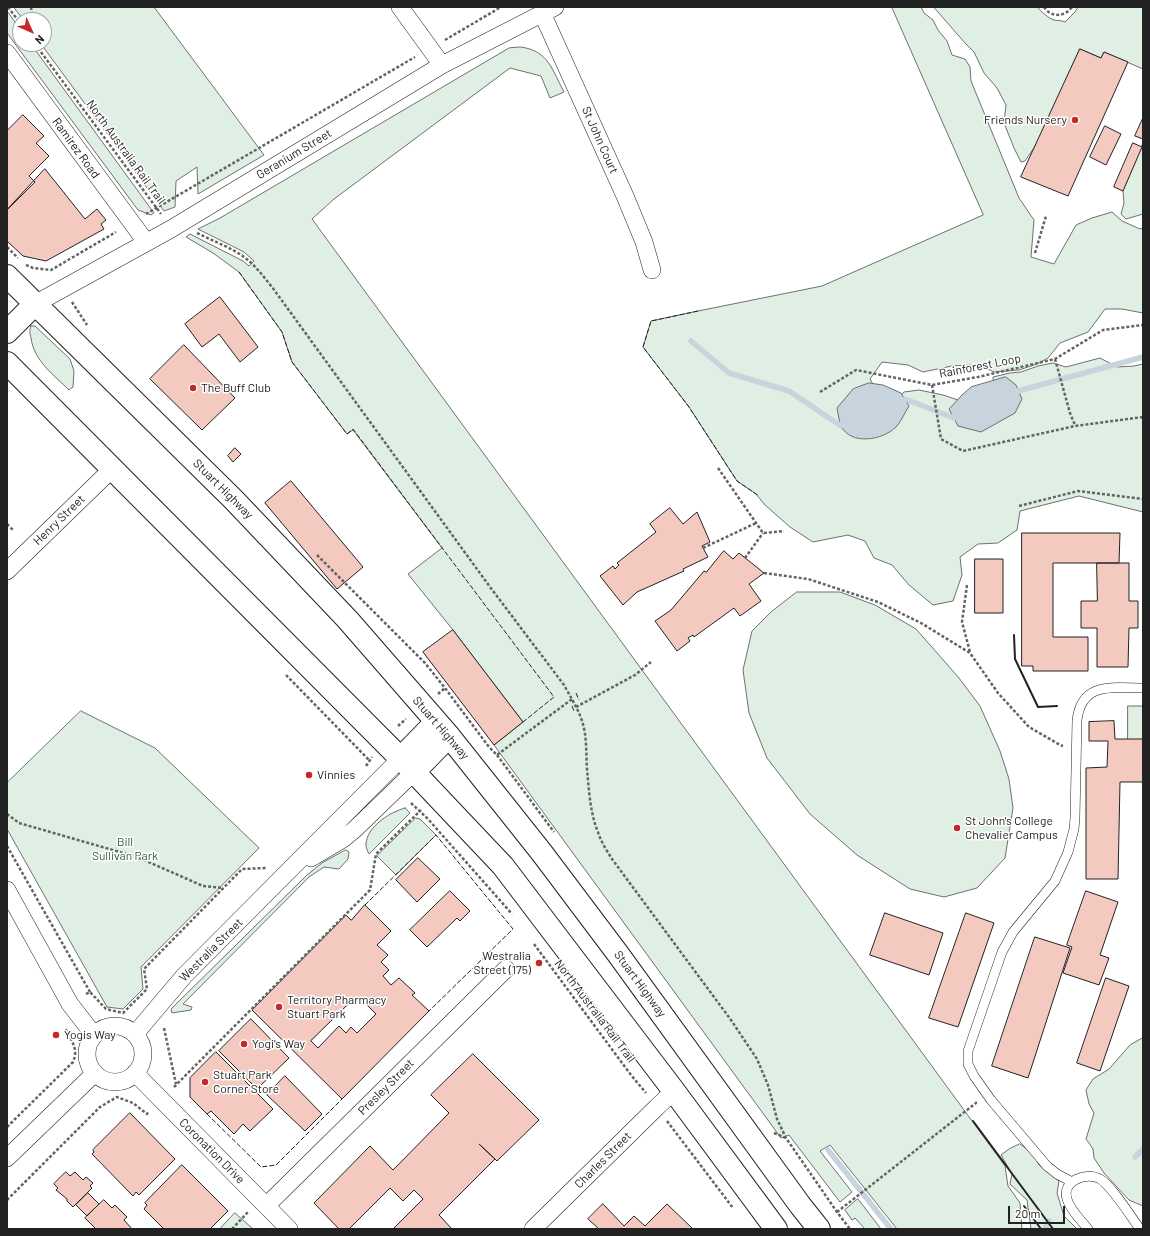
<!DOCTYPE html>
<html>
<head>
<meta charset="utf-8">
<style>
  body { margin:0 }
  #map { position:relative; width:1150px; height:1236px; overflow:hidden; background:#fff; font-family:Barlow,sans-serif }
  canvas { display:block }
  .frame { position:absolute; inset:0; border:8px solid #222; pointer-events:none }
  .north { position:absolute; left:12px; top:12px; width:40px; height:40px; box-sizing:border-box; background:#fff; border:1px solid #a7a7a7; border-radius:50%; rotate:135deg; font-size:11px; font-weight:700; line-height:16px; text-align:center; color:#222 }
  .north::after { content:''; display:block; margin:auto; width:14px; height:18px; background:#c62828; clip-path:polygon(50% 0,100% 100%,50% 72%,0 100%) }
  .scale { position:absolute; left:1008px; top:1206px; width:57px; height:18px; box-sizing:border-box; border:2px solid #222; border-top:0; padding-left:5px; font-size:12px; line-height:14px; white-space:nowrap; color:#222; -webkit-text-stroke:3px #fff; paint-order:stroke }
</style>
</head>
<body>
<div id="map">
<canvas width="1150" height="1236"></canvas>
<div class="frame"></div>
<div class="north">N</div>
<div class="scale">20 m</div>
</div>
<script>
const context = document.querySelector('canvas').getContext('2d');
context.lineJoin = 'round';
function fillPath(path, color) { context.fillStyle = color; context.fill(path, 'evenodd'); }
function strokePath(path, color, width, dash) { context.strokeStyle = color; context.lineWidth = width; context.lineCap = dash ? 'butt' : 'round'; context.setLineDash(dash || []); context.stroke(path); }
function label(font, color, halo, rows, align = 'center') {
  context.font = font + ' Barlow,sans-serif'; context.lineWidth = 3; context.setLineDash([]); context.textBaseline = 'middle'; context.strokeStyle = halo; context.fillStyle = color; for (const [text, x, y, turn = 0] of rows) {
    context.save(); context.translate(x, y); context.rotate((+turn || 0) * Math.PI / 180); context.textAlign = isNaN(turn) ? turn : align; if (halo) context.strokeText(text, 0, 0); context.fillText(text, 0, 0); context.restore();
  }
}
const green = new Path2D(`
  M14,7H154L264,155L198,194L197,167L176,181L175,207L164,211L41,44H44V20H24Z
  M892,7H921L924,13L933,20L938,30L947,41L952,55L965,59L970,67L971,81L1019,198L1034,220L1031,257L1054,264L1076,225L1092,218L1112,212L1122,221L1140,229L1143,228V313L1122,309H1105L1088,332L1060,343L1048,358L1037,364L1019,370L994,372L982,366L970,365L952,366L923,372L908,365L882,362L870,379L880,396L891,405L904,392L919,390L943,395L967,403L995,410L993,377L1010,373L1021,372L1038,366L1053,363L1066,367L1100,358L1117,367L1134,366L1143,364V512L1079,496L1020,511L1017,530L998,543L978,544L960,557L962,575L953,601L933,605L909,585L892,565L874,558L865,541L848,535L813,542L790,527L765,505L756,494L737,481L689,407L643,347L651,321L698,311L822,286L983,215Z
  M934,7H1037C1042,12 1048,18 1054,20C1058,21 1061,20 1065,22L1075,12L1078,7H1143V69L1104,52L1101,58L1080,49L1044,133L1025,161L1021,162L1014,148L1004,123L1006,105L997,88L984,73L974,52L965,43Z
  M7,11L20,29V44H31L154,213L151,215L138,210L7,33Z
  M521,47C549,51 552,70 564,92L550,98L541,76L510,68L334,199L312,219L1005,1166L1008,1186L1020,1203L1022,1229H897L830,1145L820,1151L852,1192L840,1202L789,1135L781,1138L494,745L523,722L453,630L408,574L442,548L353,430L347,434L292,362L282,332L239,272L213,253L186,237L190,234L243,261L249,266L254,261L244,252L198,229L220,218L509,48Z
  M1143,143V214L1126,219L1121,214L1124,203L1123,191Z
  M31,326H35L70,359L74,371L73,387L69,390C54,375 34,361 31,338C30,334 29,330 31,326Z
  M797,592H840L875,605L916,629L959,678L980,706L1000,751L1009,779L1013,808L1005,858L977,888L944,897L910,889L857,855L810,814L767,758L749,713L743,670L752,631L771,612Z
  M1128,706H1143V743L1128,742Z
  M81,711L155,748L259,848L141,967L143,989L123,1009L107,1007L7,829V783Z
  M405,808L410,813L369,854C368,852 366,848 366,845C366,827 390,812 405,808Z
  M416,818L420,819L436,835L396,875L377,856Z
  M346,850L349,852L348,859L339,869L324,867L309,877L183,1004L192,1007L191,1010L172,1013L171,1009L307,875L322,863Z
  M1143,1038V1206L1129,1200L1104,1173L1094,1158L1093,1149L1086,1139L1094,1113L1089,1104L1086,1090L1093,1079L1109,1069L1130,1045Z
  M1020,1144L1033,1154L1039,1165L1059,1181L1057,1193L1064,1216L1077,1229H1031L1027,1200L1010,1184L1012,1174L1001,1155L1009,1149Z
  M858,1199L881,1229H865L855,1218L852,1220L845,1210Z
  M235,1213L253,1229H220Z`);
fillPath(green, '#e0efe3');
strokePath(green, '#6f6f6f', 1);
const water = new Path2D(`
  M1006,377L1016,385L1022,399L1015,413L981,432L958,426L949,409L962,395L971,387Z
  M869,383L883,385L901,393L909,406C905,412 901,422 896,427C883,440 851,446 841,426C839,421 838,413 837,408L853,389Z`);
fillPath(water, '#c7d3dd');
strokePath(water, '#6f6f6f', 1);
strokePath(new Path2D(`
  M691,341L729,373L789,391L841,426
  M1018,391L1143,357
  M905,399L954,418
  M828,1150L891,1229
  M1135,1157L1143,1149
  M1045,1229L1049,1221`), '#c7d3dd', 5.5);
const building = new Path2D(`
  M1080,49L1101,58L1104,52L1128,62L1068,196L1021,177Z
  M23,115L44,136L36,143L49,156L29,176L35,182L7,210V131Z
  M1143,118V139L1135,136Z
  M1105,126L1121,134L1106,165L1090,157Z
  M1133,143L1142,147L1123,191L1114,187Z
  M45,169L85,219L97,209L106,220L101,224L104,229L46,261L23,256L7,241V210Z
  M220,297L258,347L240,362L219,334L202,347L185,324Z
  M184,345L235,398L202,430L150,379Z
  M235,448L241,454L233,462L228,456Z
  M291,481L363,567L337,589L265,503Z
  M670,508L683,524L697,512L710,542L702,546L708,557L683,569L684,571L637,592L623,605L600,576L613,566L615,569L619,565L617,563L656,532L650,524Z
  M1022,533H1120L1119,563H1053V637H1088V671H1033V666H1022Z
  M724,551L733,559L739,553L764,573L749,584L761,601L740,616L734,608L694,637L693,635L688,638L690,641L677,651L655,621L671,610L704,571L706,572Z
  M975,559H1003V613H975Z
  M1097,563H1129V601H1138V628H1129L1128,667H1097V628H1081V601H1097Z
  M453,630L523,722L494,745L423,652Z
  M1114,721L1115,739H1143V782H1120L1118,879H1086V768L1107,767L1108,741H1089V722Z
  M418,858L440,879L417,902L396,880Z
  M450,891L470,911L460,921L457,918L427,947L410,930Z
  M1086,891L1118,902L1100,955L1109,958L1099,985L1063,973L1072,947L1067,945Z
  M365,905L391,931L377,945L388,955L381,962L389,970L383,976L391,985L399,978L415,993L412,995L429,1011L342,1099L252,1010L346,915L351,920ZM355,998L362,1005L364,1002L376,1014L357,1033L351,1027L346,1033L339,1026L318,1048L311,1041Z
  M885,913L943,933L929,975L870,955Z
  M966,913L994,923L958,1027L929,1018Z
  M1035,937L1070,948L1028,1078L992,1066Z
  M1106,978L1129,986L1100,1071L1077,1063Z
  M251,1019L289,1058L257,1089L219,1051Z
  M216,1052L273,1109L250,1131L243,1124L234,1134L211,1111L207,1114L190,1097V1078Z
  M473,1054L539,1120L497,1161L479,1144L495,1159L439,1215L452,1229H393L423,1199L414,1190L403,1201L390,1188L349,1229H339L314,1203L370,1146L393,1170L449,1113L431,1095Z
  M285,1076L322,1114L305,1131L267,1095Z
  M130,1113L175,1159L139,1195L136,1192L133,1196L92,1154L94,1152L93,1150Z
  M182,1165L228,1211L210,1229H164L144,1209L147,1205L145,1203Z
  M66,1172L70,1176L75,1172L83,1180L86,1177L93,1183L90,1186L92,1188L73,1207L67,1201V1199L56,1190L58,1188L54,1184Z
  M88,1193L99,1204L87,1216L76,1205Z
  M104,1200L112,1208L115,1205L127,1217L124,1220L132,1229H96L85,1218Z
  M603,1204L624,1226L634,1216L645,1226L667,1204L693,1229H599L588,1219Z`);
fillPath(building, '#f3c9c0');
strokePath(building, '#222', 1);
const service = new Path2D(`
  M1072,1182L1057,1174L1047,1166L991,1100L974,1076L968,1064V1051L1002,952L1013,932L1055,881L1068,852L1074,829L1075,818L1077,720C1082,681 1113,688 1143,688
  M1088,1229C1081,1220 1070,1210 1067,1199C1061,1181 1087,1171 1100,1179C1112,1186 1131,1217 1140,1229`);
const minor = new Path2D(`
  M400,7L442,65
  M542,13L625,196L644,242L652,270
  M7,53L146,242
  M35,304L171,229L442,65L555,7
  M7,571L112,469
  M311,858L343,839L354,830L414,772
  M7,890L70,1004L94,1035
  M87 1054a28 28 0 1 1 56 0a28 28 0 1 1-56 0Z
  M135,1034L184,976L401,758
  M135,1073L289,1229
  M7,1158L95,1073
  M266,1206L506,969
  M533,1229L657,1107L674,1091`);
const trunk = new Path2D(`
  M7,276L234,500L348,620L449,736L542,853L618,954L800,1205L819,1229
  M7,332L35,304
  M7,363L414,772L503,866L674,1091L776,1229
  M401,758L436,722
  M414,772L449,736`);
strokePath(service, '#222', 10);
strokePath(minor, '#222', 18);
strokePath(trunk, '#222', 24);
strokePath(new Path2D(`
  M8,7L20,23
  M31,7L33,20
  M1044,7C1051,18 1065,17 1072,7
  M445,40L501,7
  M35,44L161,214
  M146,214L415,57
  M197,233C213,241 230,247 244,257C255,265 263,276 272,287L490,587L564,685C571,698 579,710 583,724C587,739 586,754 587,769C589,790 590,813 598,832C601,842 607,851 612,859L731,1020L757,1059L768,1085L777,1119L786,1138L837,1212L850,1229
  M7,247L18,258
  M1035,253L1046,216
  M26,265L33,268L51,270L116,232
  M72,302L87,325
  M1055,359L1070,413L1075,425
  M932,385L941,439L963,451L1075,426L1143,417
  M820,392L856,370L932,385L978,377L1055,359L1103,330L1143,325
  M718,468L763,533L784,531
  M1019,506L1078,491L1143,499
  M7,524L13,530
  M703,548L756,523
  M317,555L425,663L445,688L489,747L497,755L572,699
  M745,558L763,533
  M764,573L808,579L878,602L921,623L970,653L998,693L1029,727L1060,745L1063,746
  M967,585L962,622L970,652
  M286,675L370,761
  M438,694L445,688
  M576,707L635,675L651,662
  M398,726L406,719
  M497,755L554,832
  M366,766L372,757
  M411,803L428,819L512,914
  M7,814L19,823L137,857L203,886L223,888
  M7,846L90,992
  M534,944L631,1075L646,1093
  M86,994L90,992L106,1009L123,1013L147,989L144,969L242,869L266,868
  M164,1028L176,1084
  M174,1087L370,890L376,854L421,810
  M667,1121L733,1208
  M7,1127L73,1062C79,1048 71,1041 65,1028
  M774,1133L786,1138
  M7,1200L100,1107L117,1097L133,1103L147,1114L148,1112
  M837,1212L976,1103L975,1102
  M232,1229L248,1212`), '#646464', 2.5, [3, 2]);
strokePath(service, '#fff', 9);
strokePath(minor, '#fff', 17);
strokePath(trunk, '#fff', 22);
strokePath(new Path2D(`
  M239,272L282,332L292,362L347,434L353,429L554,697L523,722
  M698,311L651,321L643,347L689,407L737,481L759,496
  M576,693L579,700
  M572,706L574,711
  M365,905L436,835L513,929L429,1011
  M207,1114L261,1167L276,1165L342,1099`), '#222', 1, [5, 2]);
strokePath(new Path2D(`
  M1014,635L1015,659L1038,707L1057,706
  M973,1121L1053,1229
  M1024,1206L1041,1229`), '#222', 2);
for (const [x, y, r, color] of [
  [1075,120,4,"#c62828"],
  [193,388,4,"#c62828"],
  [309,775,4,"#c62828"],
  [957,828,4,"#c62828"],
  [539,963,4,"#c62828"],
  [279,1007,4,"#c62828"],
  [56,1035,4,"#c62828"],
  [244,1044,4,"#c62828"],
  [205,1082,4,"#c62828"]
]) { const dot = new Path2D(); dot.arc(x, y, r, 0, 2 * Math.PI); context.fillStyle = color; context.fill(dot); strokePath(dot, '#fff', 1.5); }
label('12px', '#222', '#fff', [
  ["Friends Nursery",1067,120,"right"],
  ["The Buff Club",201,388],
  ["Vinnies",317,775],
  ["St John's College",965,821],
  ["Chevalier Campus",965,835],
  ["Westralia",531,956,"right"],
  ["Street (175)",531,970,"right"],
  ["Territory Pharmacy",287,1000],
  ["Stuart Park",287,1014],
  ["Yogis Way",64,1035],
  ["Yogi's Way",252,1044],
  ["Stuart Park",213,1075],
  ["Corner Store",213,1089]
], 'left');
label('12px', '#222', '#fff', [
  ["St John Court",600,140,66],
  ["Ramirez Road",76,148,54],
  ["North Australia Rail Trail",126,152,54],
  ["Geranium Street",294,154,-31],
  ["Rainforest Loop",980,366,-11],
  ["Stuart Highway",223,489,45],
  ["Henry Street",59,520,-44],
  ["Stuart Highway",441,728,49],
  ["Westralia Street",211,950,-45],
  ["Stuart Highway",640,984,54],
  ["North Australia Rail Trail",595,1011,53],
  ["Presley Street",386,1087,-45],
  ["Coronation Drive",212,1151,45],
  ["Charles Street",603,1160,-45]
]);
label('12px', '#2f5e38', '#fff', [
  ["Bill",125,842],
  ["Sullivan Park",125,856]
]);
</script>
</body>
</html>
